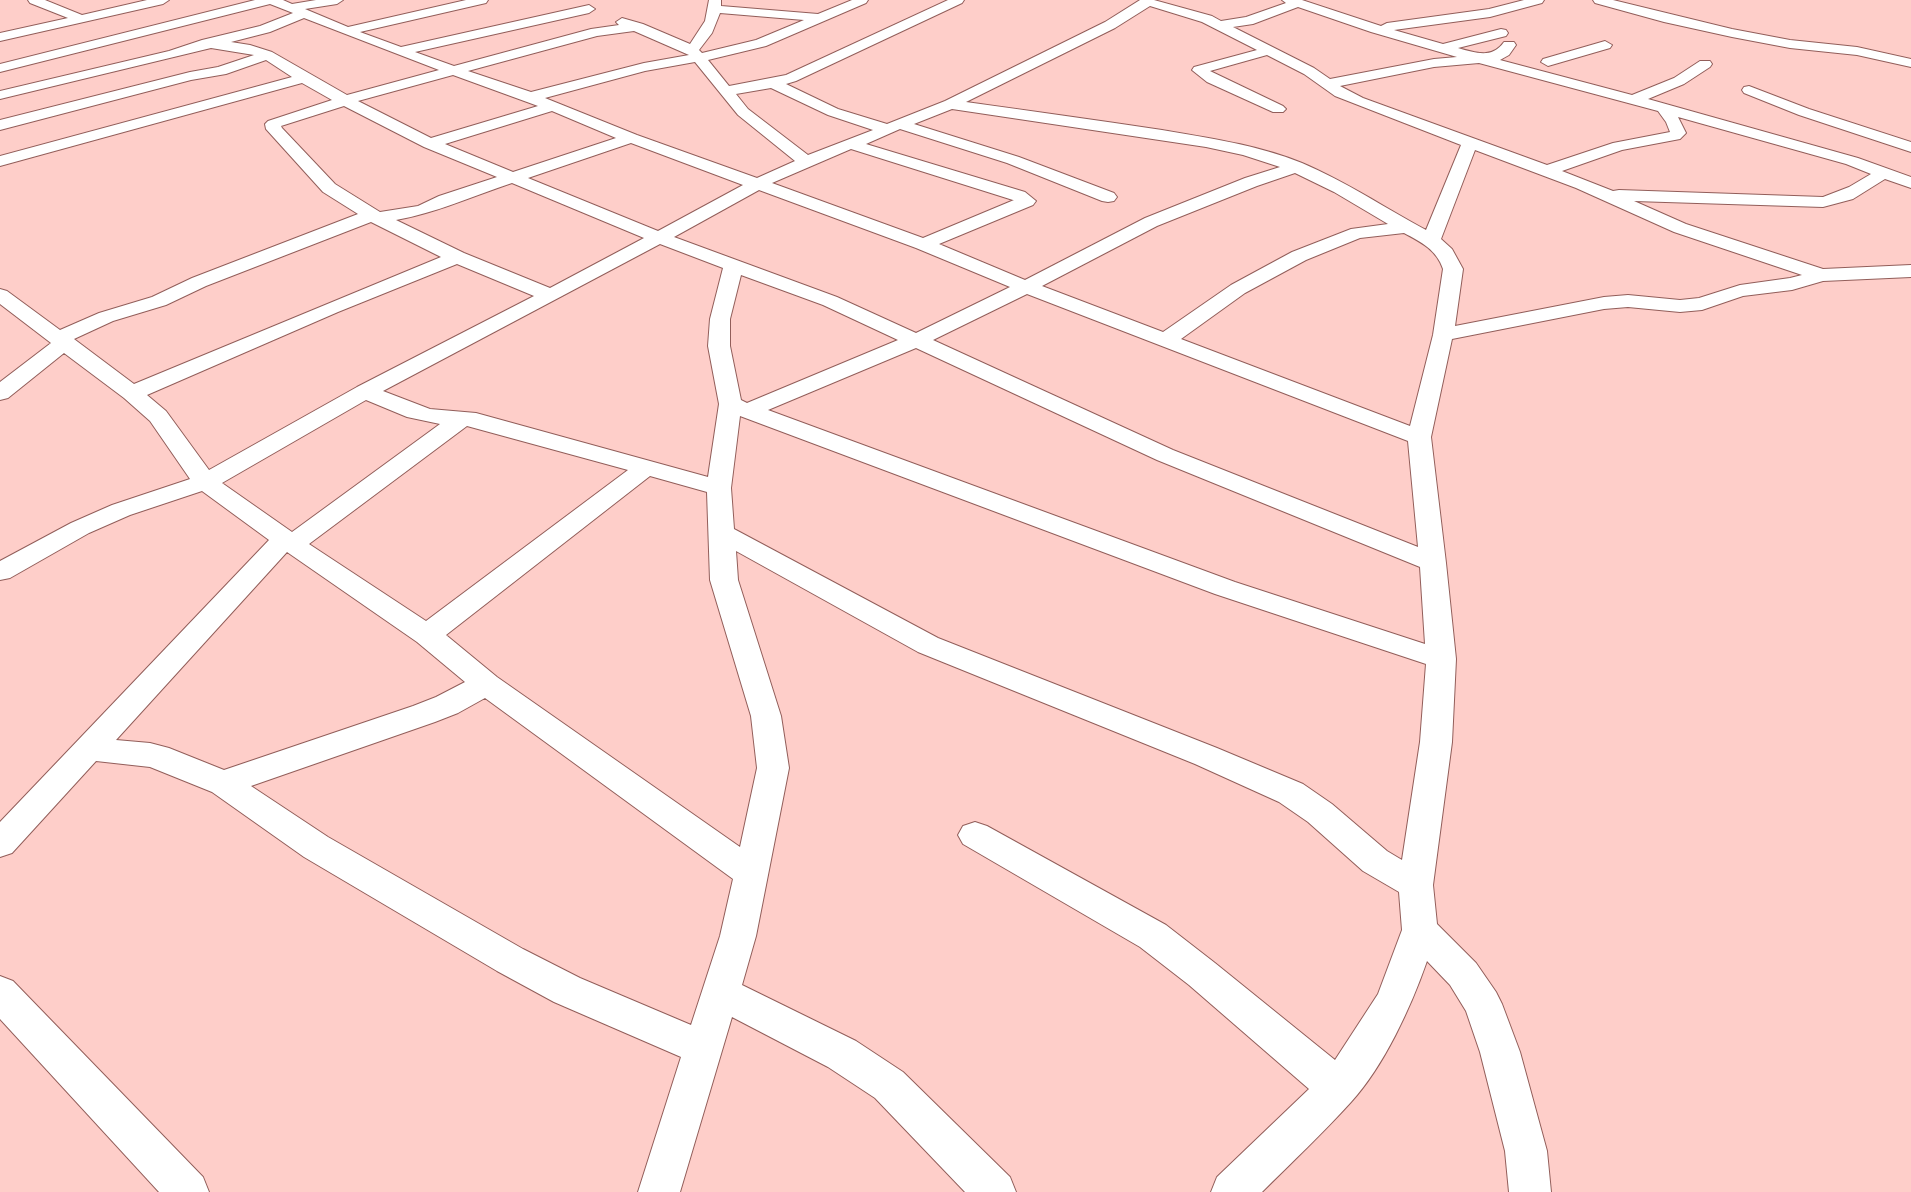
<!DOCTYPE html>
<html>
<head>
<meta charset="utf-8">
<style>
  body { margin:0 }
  canvas { display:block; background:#fecec9 }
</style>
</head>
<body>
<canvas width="1911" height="1192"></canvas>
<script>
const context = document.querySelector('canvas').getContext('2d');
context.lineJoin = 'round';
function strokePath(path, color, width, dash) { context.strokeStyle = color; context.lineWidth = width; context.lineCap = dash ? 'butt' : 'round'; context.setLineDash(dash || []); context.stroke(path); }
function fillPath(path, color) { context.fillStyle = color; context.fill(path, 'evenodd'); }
const minor = new Path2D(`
  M28,0H45L82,15L147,0H169L163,4L0,41V33L68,18L30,3Z
  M255,0H283L292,4L316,0H343L337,4L305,9L348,27L466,0H488L486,3L360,32L401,47L589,5L595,9L589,13L415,52L454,66L591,29L619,25L616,22L622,18L643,24L690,44L705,21L709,0H721V6L818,14L852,0H868L866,3L766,46L708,60L729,86L786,75L948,0H964L962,3L796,81L786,84L838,109L887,124L945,101L1105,22L1140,0H1154L1212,16L1221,21L1246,17L1286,3L1282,0H1302L1381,26L1387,23L1489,9L1524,0H1544L1542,3L1490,17L1394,30L1443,44L1501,29L1506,30L1508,33L1506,36L1458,48C1476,53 1492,59 1504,42H1514L1516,45L1509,55L1500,60L1632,95L1674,78L1700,61H1710L1712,64L1710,67L1684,84L1648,99L1858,158L1911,177V188L1885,179L1853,199L1823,207L1634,201L1686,224L1823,269L1911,265V277L1823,281L1792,290L1743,296L1702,310L1680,312L1628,307L1604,309L1452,339L1431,437L1446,563L1456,659L1452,742L1433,885L1437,924L1476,963L1496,992L1502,1004L1520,1052L1547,1151L1551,1192H1509L1505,1151L1480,1052L1466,1011L1450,985L1427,961C1411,1007 1384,1066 1351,1102C1323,1133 1292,1162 1262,1192H1211L1217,1177L1309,1089L1189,985L1140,947L963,844L958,835L963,826L975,822L987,826L1166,925L1215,963L1335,1060L1378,994L1402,930L1399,892L1363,871L1308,822L1279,802L1195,764L918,652L736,551L738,580L781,716L789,768L756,936L742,985L856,1041L903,1072L1010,1177L1016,1192H965L875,1098L828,1067L732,1017L680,1192H638L681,1057L554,1002L497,971L304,857L212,792L150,767L96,761L12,853L0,857V822L269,540L202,491L130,515L89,533L10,578L0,580V561L71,523L112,505L190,479L150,421L124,398L64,353L8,398L0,400V382L51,343L0,304V289L7,291L60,330L99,313L152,297L192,278L358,214L323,192L266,129L265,124L268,121L332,100L302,83L0,166V156L292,77L266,60L226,74L191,80L0,130V120L190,72L218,67L254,55L211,48L0,99V91L169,51L202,40L260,26L293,13L270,4L0,72V64ZM1150,6L1202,22L1257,50L1194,67L1192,70L1207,82L1273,112H1283L1286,109L1283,106L1210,71L1267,55L1304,74L1335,96L1461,145L1426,230C1385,208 1345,181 1302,163C1258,145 1209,138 1162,130C1097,120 1031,111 966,102L1115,28ZM1298,7L1371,32L1457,57L1434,59L1330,79L1314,68L1233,27L1253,24ZM720,13L804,20L756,40L702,53L699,50L712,33ZM304,18L439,70L347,95L272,52L250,45L231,42L270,32ZM634,31L689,55L644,63L531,92L468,71L597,36ZM695,62L738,115L795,161L757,178L637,135L545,98L645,71ZM1479,63L1658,111L1666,122L1670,132L1613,143L1547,165L1363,98L1340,86L1434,67ZM453,75L538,106L431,138L358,101ZM771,88L828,115L873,130L808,155L748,109L736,94ZM344,106L424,147L497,177L439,196L418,206L380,212L335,184L282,128L281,126ZM952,109L1206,147L1243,155L1280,167L1245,178L1145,218L1025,280L939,244L1033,205L1036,201L1025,192L866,144L900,129L1007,163L1102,201L1108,202L1114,201L1117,197L1114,193L1019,157L914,124ZM552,111L616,138L513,172L445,144ZM1678,117L1846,164L1871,174L1849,187L1823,197L1619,190L1613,191L1562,171L1622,150L1680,139L1686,133ZM631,143L743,185L658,231L528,178ZM851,149L1013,200H1014L923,238L772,183ZM1475,150L1576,188L1674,232L1802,275L1790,278L1740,285L1699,298L1680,300L1628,295L1604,297L1455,326L1463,269L1452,249L1441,239ZM1295,173L1334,192L1388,224L1351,229L1292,252L1231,285L1163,332L1042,286L1157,226L1257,186ZM512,183L644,238L550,288L464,253L396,220C436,213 473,196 512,183ZM759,190L916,248L1010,287L916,333L837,297L674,237ZM371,222L441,257L134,384L74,339L113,321L166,305L206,286ZM1404,233C1421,242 1437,250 1443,269L1433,335L1410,426L1181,339L1245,293L1306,260L1360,238ZM660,244L723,268L710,319L708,346L719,404L708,477L476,413L430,409L383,391ZM457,264L534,296L357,387L209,470L166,411L147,395L338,312ZM741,275L823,305L898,340L747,403L741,400L730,346V319ZM1027,294L1408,441L1418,547L1173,450L933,340ZM916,348L1157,460L1420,567L1425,644L1235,582L768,410ZM366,400L407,417L440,424L292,532L222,483ZM740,416L1215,594L1426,664L1420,742L1402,860L1387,851L1332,804L1303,784L1217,748L938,638L734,529L731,488ZM467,426L628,470L426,621L309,544ZM650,476L707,492L710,580L751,716L757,768L740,847L497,677L446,635ZM287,552L417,642L465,682L436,697L413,706L224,770L169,748L150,743L116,740ZM485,698L733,879L720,936L691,1025L580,978L523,949L328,837L251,786L435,722L458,713Z
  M1593,0H1613L1732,29L1790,40L1857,47L1911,59V67L1857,55L1790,48L1732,37L1664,22L1595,3Z
  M1605,41L1612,45L1610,48L1548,66L1541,62L1543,59Z
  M1749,86L1809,109L1911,142V152L1799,115L1744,93L1742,90L1744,87Z
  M0,976L13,981L203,1177L209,1192H159L0,1019Z`);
strokePath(minor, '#925e5a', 2);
fillPath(minor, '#fff');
</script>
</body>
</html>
